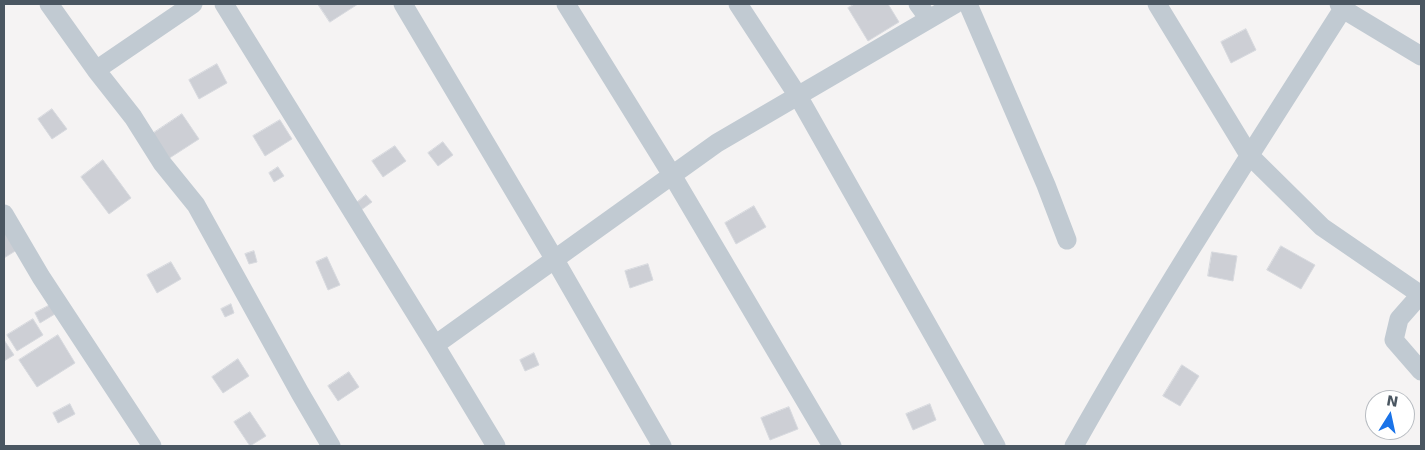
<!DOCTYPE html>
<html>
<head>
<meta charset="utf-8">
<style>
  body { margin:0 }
  #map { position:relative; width:1425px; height:450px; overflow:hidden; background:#f5f3f3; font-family:"DejaVu Sans",sans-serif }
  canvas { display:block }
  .frame { position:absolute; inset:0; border:5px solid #4a5661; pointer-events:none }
  .north { position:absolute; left:1365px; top:390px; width:50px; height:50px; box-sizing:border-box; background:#fff; border:1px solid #b7bbc0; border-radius:50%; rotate:10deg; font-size:14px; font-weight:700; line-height:20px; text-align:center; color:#4a5661 }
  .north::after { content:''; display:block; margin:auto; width:18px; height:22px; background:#1a73e8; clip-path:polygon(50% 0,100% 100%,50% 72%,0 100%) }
</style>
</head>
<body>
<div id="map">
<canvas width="1425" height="450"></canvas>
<div class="frame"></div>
<div class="north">N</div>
</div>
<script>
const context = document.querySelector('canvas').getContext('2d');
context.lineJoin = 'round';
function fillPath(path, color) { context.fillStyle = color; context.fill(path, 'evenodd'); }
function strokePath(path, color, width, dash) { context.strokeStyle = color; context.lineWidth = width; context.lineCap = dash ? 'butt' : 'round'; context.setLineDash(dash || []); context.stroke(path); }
const building = new Path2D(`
  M318,4H358L330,22Z
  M855,4H888L899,22L868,41L848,8Z
  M1246,29L1256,50L1231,63L1221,42Z
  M217,64L227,83L199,99L189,80Z
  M52,109L67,129L52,139L38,119Z
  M182,114L199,139L168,159L152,134Z
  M280,120L292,139L265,156L253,136Z
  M443,142L453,155L438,166L428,153Z
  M395,146L406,161L383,177L372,161Z
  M103,160L131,198L109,214L81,177Z
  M278,167L284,176L274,182L269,173Z
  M366,195L372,202L361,210L355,204Z
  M754,206L766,227L736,244L725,223Z
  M4,222L20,248L4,258Z
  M1281,246L1315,265L1301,289L1267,270Z
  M254,251L257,262L249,264L245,254Z
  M1212,252L1237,256L1233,281L1208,276Z
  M327,257L340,285L328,290L316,262Z
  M171,262L181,279L157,293L147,275Z
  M648,264L653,280L630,288L625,271Z
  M231,304L234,313L225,317L221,309Z
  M50,305L55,314L40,323L35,313Z
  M33,319L43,335L17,351L7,335Z
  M58,335L75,363L37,387L19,360Z
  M4,340L14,355L4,361Z
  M534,353L539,365L525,371L520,360Z
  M238,359L249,376L223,393L212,377Z
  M1182,365L1199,376L1180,406L1163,396Z
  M349,372L359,387L338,401L328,386Z
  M70,404L75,414L58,423L53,413Z
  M930,404L936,420L913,430L906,414Z
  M789,407L798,429L770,440L761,418Z
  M250,412L266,436L250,446L234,422Z`);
fillPath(building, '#cdcfd5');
strokePath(building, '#d7d9de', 1);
strokePath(new Path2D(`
  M49,4L96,70L133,117L162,163L196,205L300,393L331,446
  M224,4L435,345L496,446
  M403,4L555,260L662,446
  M566,4L672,175L832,446
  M738,4L798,96L996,446
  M918,4L929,19
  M968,4L1046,185L1067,240
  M1157,4L1249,155L1322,227L1421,295
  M1339,4L1343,9L1421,56
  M96,70L193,4
  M4,214L41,277L152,446
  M1421,294L1399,319L1394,340L1421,371
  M435,345L717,143L955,4
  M1074,446C1159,295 1253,150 1346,4`), '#c1cad2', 19);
</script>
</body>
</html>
